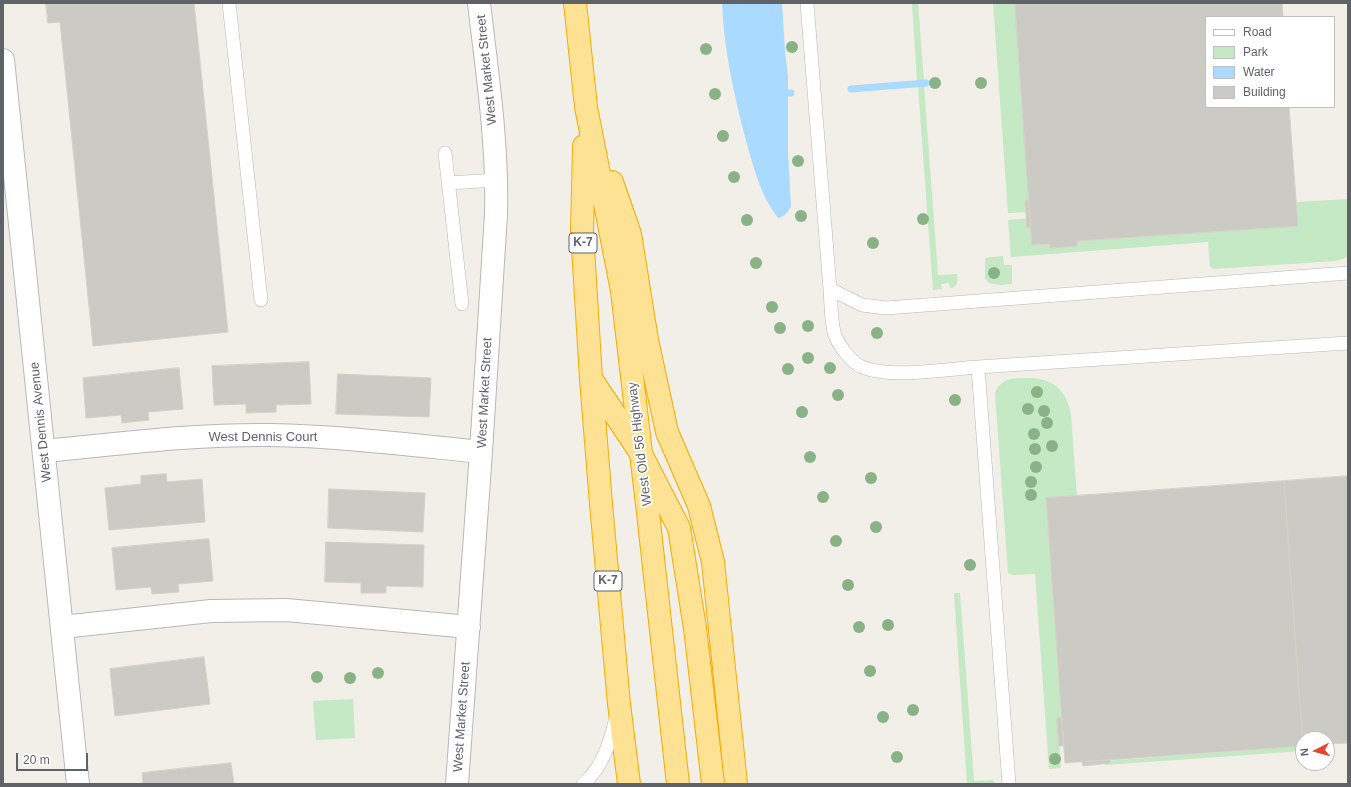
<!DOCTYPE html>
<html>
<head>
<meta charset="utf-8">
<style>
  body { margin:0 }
  #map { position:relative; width:1351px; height:787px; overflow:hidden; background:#f1efe8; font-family:Helvetica,sans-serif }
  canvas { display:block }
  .frame { position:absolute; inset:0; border:4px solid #5f6368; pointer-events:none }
  .legend { position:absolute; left:1205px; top:16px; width:130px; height:92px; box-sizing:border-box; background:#fff; border:1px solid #bfc1c3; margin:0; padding:5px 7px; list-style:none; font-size:12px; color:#5f6368 }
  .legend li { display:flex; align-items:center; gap:8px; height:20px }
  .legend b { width:20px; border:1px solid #bfc1c3 }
  .north { position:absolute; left:1295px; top:731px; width:40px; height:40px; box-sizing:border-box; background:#fff; border:1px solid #bfc1c3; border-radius:50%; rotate:264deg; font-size:11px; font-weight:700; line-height:16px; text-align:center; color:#5f6368 }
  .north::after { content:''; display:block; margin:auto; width:14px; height:18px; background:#ea4335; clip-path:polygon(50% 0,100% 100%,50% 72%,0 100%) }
  .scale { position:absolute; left:16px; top:753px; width:72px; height:18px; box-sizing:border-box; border:2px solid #5f6368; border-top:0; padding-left:5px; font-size:12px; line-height:14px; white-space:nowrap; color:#5f6368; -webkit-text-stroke:3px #fff; paint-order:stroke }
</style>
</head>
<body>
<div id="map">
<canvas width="1351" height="787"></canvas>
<div class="frame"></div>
<ul class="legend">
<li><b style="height:5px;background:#fff"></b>Road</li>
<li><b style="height:11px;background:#c5e8c5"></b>Park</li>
<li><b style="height:11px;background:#aadaff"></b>Water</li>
<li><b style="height:11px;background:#cccac5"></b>Building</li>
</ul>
<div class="north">N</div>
<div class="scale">20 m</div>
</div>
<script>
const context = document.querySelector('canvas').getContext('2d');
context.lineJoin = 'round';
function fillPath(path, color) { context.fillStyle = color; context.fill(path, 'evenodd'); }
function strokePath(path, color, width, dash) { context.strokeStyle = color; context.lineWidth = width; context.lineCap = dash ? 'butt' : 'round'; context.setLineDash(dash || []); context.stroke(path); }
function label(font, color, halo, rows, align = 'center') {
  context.font = font + ' Helvetica,sans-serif'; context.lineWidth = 3.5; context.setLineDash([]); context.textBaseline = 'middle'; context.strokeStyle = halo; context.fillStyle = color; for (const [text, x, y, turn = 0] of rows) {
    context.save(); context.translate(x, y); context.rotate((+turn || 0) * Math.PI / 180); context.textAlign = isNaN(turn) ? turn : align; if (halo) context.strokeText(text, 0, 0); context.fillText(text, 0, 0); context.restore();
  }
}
fillPath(new Path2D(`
  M912,3H918L924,81H917Z
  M993,3H1015L1030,212L1008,213Z
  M918,86H924L938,275L957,274C958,281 958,287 950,288L949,283L941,284L942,289L933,290Z
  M1348,199V257L1336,261L1214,269L1210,267L1208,242L1011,257L1008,220L1030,218L1032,245L1050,244V248L1077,241L1297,226L1296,202Z
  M1003,256L1004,265H1012V284L1001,285L989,283L985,279V258Z
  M1032,378C1056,380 1067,392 1071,415L1077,496L1046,499L1062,718L1057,719L1061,768L1049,769L1035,574L1013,575L1008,573L995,393C1002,376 1016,378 1032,378Z
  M954,593H960L974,781L992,780L994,781L995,784H967Z
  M353,699L355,738L316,740L313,701Z
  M1303,746V751L1105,765V761Z`), '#c5e8c5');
fillPath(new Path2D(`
  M722,3H782L785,51L788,77V152L791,207C787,212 785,217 778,218C762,198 755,172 748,148C735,100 724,52 722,3Z`), '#aadaff');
strokePath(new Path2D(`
  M851,89L926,83
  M788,93H791`), '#aadaff', 7);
const building = new Path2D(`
  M46,3H194L228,332L93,346L60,22L48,23Z
  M1015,3H1282L1283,17H1206V107H1289L1298,226L1077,241V246L1050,248V244L1032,245Z
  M1029,200L1031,227L1027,228L1025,201Z
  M309,362L311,404L276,405V412L246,413V404L214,405L212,366Z
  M179,368L183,409L148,412L149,420L122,423L121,415L86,418L83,378Z
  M338,374L431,378L429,417L336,414Z
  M166,474L167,482L202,479L205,522L109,530L105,488L141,484V476Z
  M1348,476V743L1327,744V739H1303V746L1284,481Z
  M1284,481L1303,746L1065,763L1046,498Z
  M329,489L425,493L423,532L328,528Z
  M209,539L213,581L178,584L179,592L152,594L151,587L116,590L112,548Z
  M326,542L424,545L423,587L386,586V593H361V583L325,582Z
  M204,657L210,704L115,716L110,669Z
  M1057,718H1062L1064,746H1059Z
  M1110,760V763L1083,766L1082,762Z
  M231,763L234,784H143L142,773Z`);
fillPath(building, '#cccac5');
strokePath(building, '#d6d1c6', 1);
const lane = new Path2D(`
  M229,3L261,300
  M807,3L830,289L862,305L886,308L1348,273
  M445,153L462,304
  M449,183L497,180
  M830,289C831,301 831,325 835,335C839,346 852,363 862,367C891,379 946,369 978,367L1009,784
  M978,367L1348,343
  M583,784C603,767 610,742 616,718`);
const street = new Path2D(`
  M44,451C119,444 194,434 270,435C341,436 411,445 481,452
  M62,627L211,611L286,610L469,627
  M457,784L481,452L496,214C498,143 487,73 479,3`);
const secondary = new Path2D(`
  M3,60L78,784`);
const highway = new Path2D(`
  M575,3L586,107L622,291L648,513L678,784
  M584,146L582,231L591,379L601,504L619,704L629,784
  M612,182L630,234L647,340L667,432L699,506L713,562L736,784
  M592,380L640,452L679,528L695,628L713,784`);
strokePath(lane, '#b5b8bc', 14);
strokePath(street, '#b5b8bc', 24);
strokePath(secondary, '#b6babf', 24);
strokePath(highway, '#f9ab00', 24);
strokePath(lane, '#fff', 13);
strokePath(street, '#fff', 22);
strokePath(secondary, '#fff', 22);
strokePath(highway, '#fde293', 22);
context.fillStyle = '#89b387';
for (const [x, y] of [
  [792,47],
  [706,49],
  [935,83],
  [981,83],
  [715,94],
  [723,136],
  [798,161],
  [734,177],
  [801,216],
  [923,219],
  [747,220],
  [873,243],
  [756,263],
  [994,273],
  [772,307],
  [808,326],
  [780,328],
  [877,333],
  [808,358],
  [830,368],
  [788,369],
  [1037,392],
  [838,395],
  [955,400],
  [1028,409],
  [1044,411],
  [802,412],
  [1047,423],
  [1034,434],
  [1052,446],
  [1035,449],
  [810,457],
  [1036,467],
  [871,478],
  [1031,482],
  [1031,495],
  [823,497],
  [876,527],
  [836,541],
  [970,565],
  [848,585],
  [888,625],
  [859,627],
  [870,671],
  [378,673],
  [317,677],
  [350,678],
  [913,710],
  [883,717],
  [897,757],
  [1055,759]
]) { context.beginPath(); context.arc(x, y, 6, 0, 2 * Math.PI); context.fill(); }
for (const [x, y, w] of [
  [583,243,28],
  [608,581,28]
]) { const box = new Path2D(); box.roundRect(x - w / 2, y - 10, w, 20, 3); context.fillStyle = '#fff'; context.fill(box); strokePath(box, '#5f6368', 1); }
label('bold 12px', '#5f6368', null, [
  ["K-7",583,243],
  ["K-7",608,581]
]);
label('13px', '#5f6368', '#fff', [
  ["West Market Street",487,70,-96],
  ["West Market Street",485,393,-87],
  ["West Dennis Avenue",41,422,-96],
  ["West Dennis Court",263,437],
  ["West Old 56 Highway",640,444,-97],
  ["West Market Street",462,717,-86]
]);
</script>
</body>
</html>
